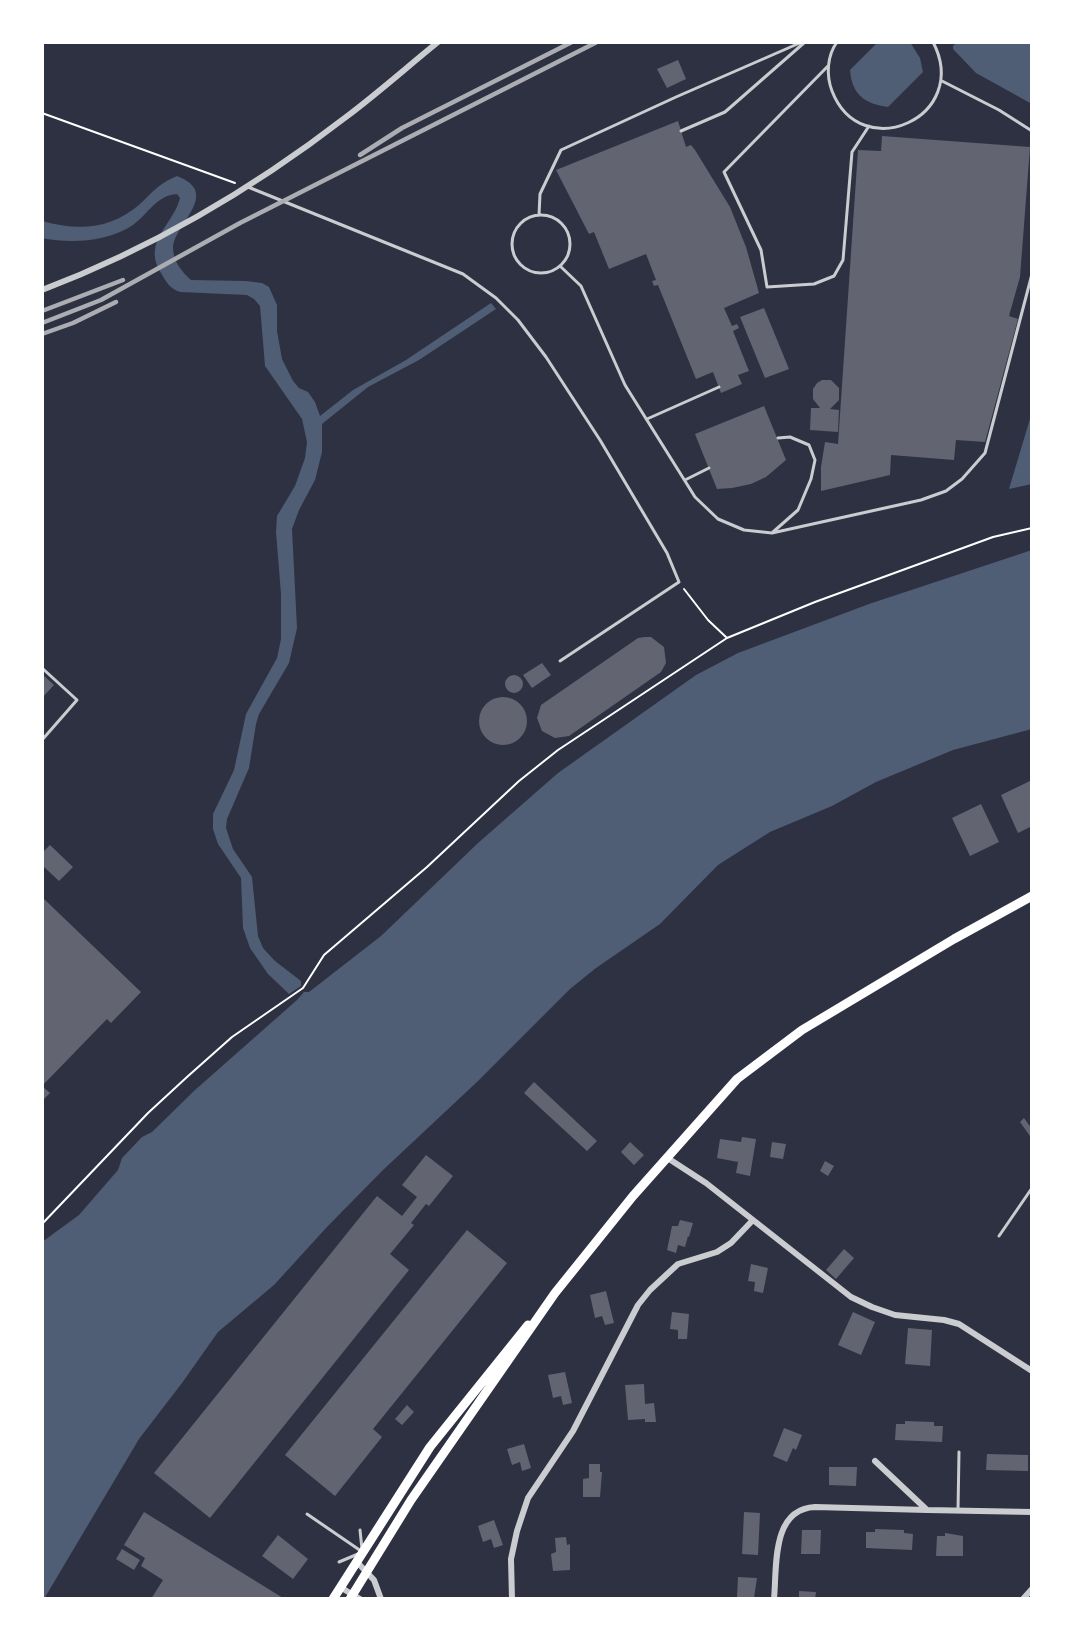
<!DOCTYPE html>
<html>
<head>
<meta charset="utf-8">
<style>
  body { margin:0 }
  #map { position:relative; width:1074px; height:1641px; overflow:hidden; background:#2d3142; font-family:"Nunito Sans",sans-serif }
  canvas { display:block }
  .frame { position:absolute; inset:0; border:44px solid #fff; pointer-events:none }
</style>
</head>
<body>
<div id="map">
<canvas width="1074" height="1641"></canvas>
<div class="frame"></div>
</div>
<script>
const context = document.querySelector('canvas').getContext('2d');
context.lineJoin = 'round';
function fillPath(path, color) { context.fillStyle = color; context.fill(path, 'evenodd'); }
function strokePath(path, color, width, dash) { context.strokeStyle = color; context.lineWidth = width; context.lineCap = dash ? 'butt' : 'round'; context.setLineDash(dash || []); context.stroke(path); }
fillPath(new Path2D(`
  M878,42H910L920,58L923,72L888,107C865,104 852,95 850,70Z
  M957,42H1032V104L976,73L953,49V46Z
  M177,176C222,193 174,224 173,248C173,261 182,272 191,280L246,281L262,283L269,287L277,305V331L282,359L293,381L299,388L308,392L315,402L320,416L353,390L406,360L491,303L496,309L419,360L368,387L322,424V452L315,480L299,510L292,529L297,628L289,663L259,714L256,724L249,768L227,819L226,828L233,849L252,877L258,936L263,948L275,961L301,981V986L289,994L268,974L250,948L243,928L241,878L218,844L213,829V814L234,770L246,714L277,658L281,639V594L276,532L277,516L295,486L305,458L307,442L302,419L265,366L260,306L254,299L247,295L180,292C169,288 167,283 161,273C142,241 173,226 180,198L177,194C157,195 148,214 133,225C108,242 70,244 42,238V221C78,231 110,230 140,204C154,191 158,184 177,176Z
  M1032,412V484L1009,489Z
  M1032,550V729L953,750L876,782L832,806L770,832L718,865L660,924L596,968L570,989L478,1081L382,1171L327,1227L274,1285L218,1332L182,1383L139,1439L44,1599H42V1242L79,1215L118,1170L122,1158L142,1137L152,1132L195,1090L297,1000L304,992H309L381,936L478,843L558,773L696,675L738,653L869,604Z`), '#4f5d75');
fillPath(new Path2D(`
  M678,60L686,79L667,88L657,69Z
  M678,121L686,147L691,145L695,150L730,207L746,247L759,293L724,308L732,326L737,324L739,328L733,331L749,371L738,375L742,384L721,393L713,372L696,379L658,285L654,286L652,281L656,280L646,254L609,269L594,232L589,234L556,170Z
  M882,136L1030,147L1020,277L1009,316L1018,319L985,442L956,440L954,460L891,455L890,475L821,491V467L825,442L838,444L858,150L881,151Z
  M764,308L789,369L765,378L740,317Z
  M822,380H831L839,388V400L830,409L839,410L838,432L810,430L811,408H820L813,399V389L817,383Z
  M764,406L786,460L766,477L751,484L732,488L717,489L695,434Z
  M645,637H651L664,647L666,663L661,672L569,736L555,738L542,731L537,718L541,705L638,638Z
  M542,663L551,675L532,688L523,675Z
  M42,674L54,685L42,698Z
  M505 684a9 9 0 1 1 18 0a9 9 0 1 1-18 0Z
  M479 721a24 24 0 1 1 48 0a24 24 0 1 1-48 0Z
  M1030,781L1032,787V826L1018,833L1001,795Z
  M981,804L999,842L970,856L952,818Z
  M50,845L73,867L59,881L42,865V853Z
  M43,898L141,992L111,1023L107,1019L42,1086L50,1093L42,1101Z
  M534,1082L597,1141L587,1151L524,1093Z
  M1024,1118L1032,1129V1139L1020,1122Z
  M742,1137L756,1139L750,1176L736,1173L738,1162L717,1158L720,1139L741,1142Z
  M630,1142L644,1155L634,1165L621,1152Z
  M772,1142L786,1144L783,1159L770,1157Z
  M426,1155L453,1176L429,1206L426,1204L411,1223L414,1225L390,1254L409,1270L210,1518L154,1473L377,1196L402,1216L417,1197L402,1185Z
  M825,1161L834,1166L828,1176L820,1171Z
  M680,1220L693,1223L689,1237L688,1236L685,1247L678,1245L676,1253L667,1250L672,1226H678Z
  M467,1230L507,1263L373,1429L382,1437L335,1496L285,1455Z
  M844,1249L854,1258L836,1279L826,1270Z
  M751,1264L768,1268L763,1293L754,1291L755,1282L748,1281Z
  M606,1291L614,1323L605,1325L602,1316L595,1318L590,1295Z
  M672,1312L689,1314L687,1339H678V1330L670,1329Z
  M853,1312L875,1322L861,1355L838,1345Z
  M908,1328L932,1330L930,1366L905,1364Z
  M565,1372L572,1403L563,1405L561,1396L553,1398L548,1375Z
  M644,1384L645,1404L654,1403L656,1422H645V1419L628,1420L625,1385Z
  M407,1405L414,1412L402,1425L395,1419Z
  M905,1421L934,1422V1426H943L942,1442L895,1440L896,1424H905Z
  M784,1428L802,1435L796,1450L793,1448L787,1462L773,1456Z
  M524,1444L531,1468L522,1471L520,1462L512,1465L507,1449Z
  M987,1454L1028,1455V1471L986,1470Z
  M589,1464H600V1472H602L600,1497H583V1479L589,1478Z
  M829,1467H857L856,1486L829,1485Z
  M144,1512L283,1598V1599H151L163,1580L141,1566L145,1558L124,1545Z
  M744,1512L760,1513L758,1555L742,1554Z
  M494,1520L503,1545L494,1548L491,1539L483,1542L478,1526Z
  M875,1529L904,1530V1533L913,1534L912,1550L866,1548V1532H875Z
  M802,1530H821L820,1554H801Z
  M945,1533L963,1536V1556H936L937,1536H945Z
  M278,1535L308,1559L293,1579L262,1556Z
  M566,1537L567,1545L570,1544V1570L553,1571L551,1554L556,1552L555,1538Z
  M122,1549L140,1560L134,1570L116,1559Z
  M738,1577L757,1578L754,1598L737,1597Z
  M799,1591L816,1592L815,1599H799Z`), '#626471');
strokePath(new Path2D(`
  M42,113L235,183
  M684,589L708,620L727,638
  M42,1224L148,1113L187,1077L232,1037L303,988L324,955L427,867L519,781L558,750L727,638L815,602L993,537L1032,528`), '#fff', 2);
strokePath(new Path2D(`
  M837,42C827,56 826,75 832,91C861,166 972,117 933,42
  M828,66L724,172L761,250L767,287L814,284L834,276L843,260L852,152L869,126
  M942,81L999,110L1032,131
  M681,131L725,112L805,42
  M248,187L463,274L496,298L518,320L546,357L600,440L667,553L679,582L560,661
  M539,215L540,194L561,150L676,97L802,42
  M512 244a29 29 0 1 1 58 0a29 29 0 1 1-58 0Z
  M560,266L581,286L625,385L695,497L718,519L744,530L772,533L921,500L946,491L962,479L985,453L1032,274
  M647,419L719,387
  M685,480L709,468
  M773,532L798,510L811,479L815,460L809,445L790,437L778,438
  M42,668L77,700L42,740
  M999,1236L1032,1188
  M958,1510L959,1452
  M307,1514L361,1551
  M360,1530L362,1549
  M339,1562L358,1554`), '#caccd0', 3);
strokePath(new Path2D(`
  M42,290C150,249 254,188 346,117C378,93 407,67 438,42
  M666,1157L706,1183L851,1297L872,1307L895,1315L944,1320L959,1324L1032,1371
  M927,1510L1032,1512
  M356,1561L374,1580L381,1599
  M340,1587L360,1599
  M512,1599L511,1559L517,1531L528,1498L573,1431L638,1305L650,1290L678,1264L717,1252L731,1243L752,1221
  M774,1599C777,1567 771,1509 815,1507L927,1510L875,1461
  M1023,1599L1032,1589`), '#caccd0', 6);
strokePath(new Path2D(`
  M333,1599L430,1447L528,1325
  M350,1599L411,1500L555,1293L633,1196L737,1079L802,1030L954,939L1032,896`), '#fff', 9);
strokePath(new Path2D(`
  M360,155L402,128L572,42
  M42,311L123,280
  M42,323L101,300L240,223L597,42
  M42,334L73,323L116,302`), '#abadb3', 4.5);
</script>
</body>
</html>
